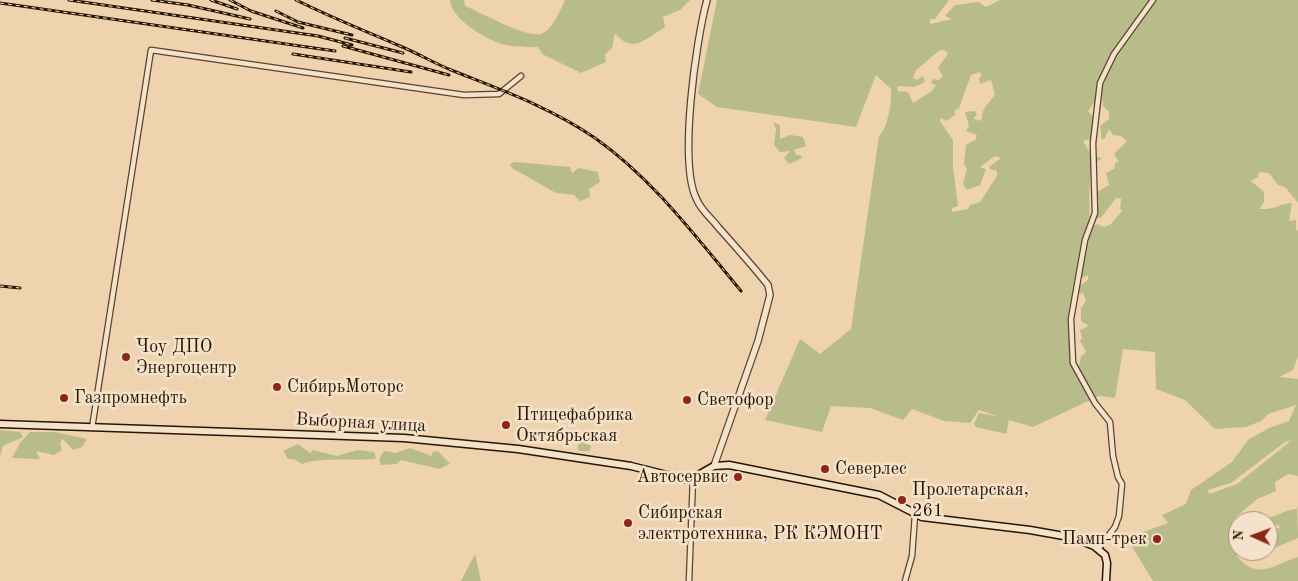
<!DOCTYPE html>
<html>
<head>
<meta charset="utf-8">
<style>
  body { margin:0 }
  #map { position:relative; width:1298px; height:581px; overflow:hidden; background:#eed3ae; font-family:"Old Standard TT",serif }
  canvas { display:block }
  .north { position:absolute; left:1228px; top:511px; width:50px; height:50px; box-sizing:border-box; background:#f4e2ca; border:1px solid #a2907a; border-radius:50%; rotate:272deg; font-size:14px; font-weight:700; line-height:20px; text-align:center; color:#281502 }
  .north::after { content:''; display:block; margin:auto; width:18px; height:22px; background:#8f2418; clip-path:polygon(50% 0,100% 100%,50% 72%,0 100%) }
</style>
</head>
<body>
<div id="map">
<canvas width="1298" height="581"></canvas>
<div class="north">N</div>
</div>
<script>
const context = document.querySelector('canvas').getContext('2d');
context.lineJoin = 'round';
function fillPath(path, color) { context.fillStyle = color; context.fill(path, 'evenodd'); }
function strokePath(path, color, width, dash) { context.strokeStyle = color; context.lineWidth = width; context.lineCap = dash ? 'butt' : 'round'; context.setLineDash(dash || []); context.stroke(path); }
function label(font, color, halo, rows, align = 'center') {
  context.font = font + ' "Old Standard TT",serif'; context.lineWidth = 5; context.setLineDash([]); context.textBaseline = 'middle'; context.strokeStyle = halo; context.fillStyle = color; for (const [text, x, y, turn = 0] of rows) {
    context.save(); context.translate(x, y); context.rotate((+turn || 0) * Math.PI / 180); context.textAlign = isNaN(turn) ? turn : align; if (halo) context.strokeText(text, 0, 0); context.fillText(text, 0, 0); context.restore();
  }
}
fillPath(new Path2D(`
  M450,0H464L465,6C480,12 526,38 541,34C553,29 560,11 565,0H690L680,10L663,17L665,27C645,39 633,55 615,33L612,48L605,54L606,62L581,73L542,54L538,47C526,47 513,47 502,44C484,38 452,20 450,0Z
  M717,0H949L935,19H930V24L952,19L945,16L955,5L978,2L986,7L1000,0H1298V203L1285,187L1278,185L1269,173L1259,172L1258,177L1251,181L1264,192V202L1259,209C1276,210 1278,204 1292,203L1289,221L1296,220V231L1298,230V356L1293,370L1279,377L1298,379V476L1288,474L1275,482L1276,491L1257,499L1237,516L1238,520L1242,521H1238V551H1247L1237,556C1257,581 1273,565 1298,557V581H1153L1127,538L1168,523L1162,515L1186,504L1191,490L1232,462L1248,440L1269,428L1289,421L1296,405L1268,414L1261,421L1246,427L1215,429L1185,400L1156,389L1155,352L1123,349L1115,398L1099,396L1033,427L1009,420L1006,434L976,427L974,424L979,413L1000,417L979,410L970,423L944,421L912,409L903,420L870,408L831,406L822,432L765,420L800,339L820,354L851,329L879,136C888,127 892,102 891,89L876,75L856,127L717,107L698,94ZM940,50L946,51L948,54L938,68L943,76L939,80L933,79L931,83L936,85L932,91L913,103L908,92L898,91L897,86L914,87L925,82L923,76L917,80L913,78L916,70ZM979,72L982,75L979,78L980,84L991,80L995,94C990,103 981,108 982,119L979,121L973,118L977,115L975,111L965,112L969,126L966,131L977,135L975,140L966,145L964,164L967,169L963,184L967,190L980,185L986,169L980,167L995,156L1001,158L989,167L990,169L997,171V176L980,202L970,205L968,209L952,212V208L958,206L953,167V140L940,121L941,118L946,121L955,115V110L959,108L971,75ZM1099,96L1102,97L1103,106L1109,112V119L1100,126L1102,140L1105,138L1109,129L1113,135L1121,136L1127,141L1114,154L1119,162L1115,163L1114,169L1106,173L1109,185L1097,192L1099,202L1096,218H1101L1116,198H1121L1120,209L1122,211L1110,225L1104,227L1097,224L1090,229C1089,208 1089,189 1091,167L1102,158L1092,156L1083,141L1091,139L1093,142V117L1088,111ZM1079,274L1082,278L1088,275V280L1073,291L1076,294L1083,293L1086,301L1081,308V321L1089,326L1080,330L1082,338L1080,341L1086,352L1081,356L1079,366L1074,367C1068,336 1067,304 1079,274ZM1292,440L1237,484L1210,494L1207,490L1231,483L1285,442Z
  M773,122L780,125V139L790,135L803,137L806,146L794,150L796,155H800L802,158L789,164L784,158L790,151L780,152L774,145L776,129Z
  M515,162L570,167L572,173L579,168L598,172L600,182L589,189L590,197L580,201L574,195L556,193L512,168L510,164Z
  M0,430L20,432L23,437L3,446L0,457Z
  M30,432H55L87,439L82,447L73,450L63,439L60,442L62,450L54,455L36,451L40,459L12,458L20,443Z
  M580,441L591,446L590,451H580L577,448Z
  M298,444L310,453L313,450L337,456L357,450L374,452L376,457L375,459C353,461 321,457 302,464L294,459H288L283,451Z
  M410,448L432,456L433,451L439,452L450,464L439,469L401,460L397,464L381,465L379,459L384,451L396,453Z
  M1297,501L1298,538L1267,551L1268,531L1280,528L1278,525L1268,523V518C1279,516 1286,509 1297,509Z
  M475,554L481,581H461Z`), '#b8bc8b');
const minor = new Path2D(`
  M92,428L151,50L464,95L499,94L521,76
  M1098,549L1115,527L1119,516L1122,484L1118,477L1113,456L1110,422L1095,403L1073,363L1071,319L1085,240L1095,213L1093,143L1100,83L1114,54L1153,0
  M689,581L693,478
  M905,581L912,556L915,515`);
const tertiary = new Path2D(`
  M707,0C696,40 678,165 697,200C701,210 711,218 718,227C735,246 752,265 768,285L770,295L758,341L714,466`);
const secondary = new Path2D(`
  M0,424L404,438L518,449L631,466L683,479L693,478L714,466L729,465L879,495L922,517L1030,530L1075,538L1094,546L1105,555L1107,563L1106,581`);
strokePath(minor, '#5a442d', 7);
strokePath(tertiary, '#5a442d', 8);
strokePath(secondary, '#281502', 9);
strokePath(minor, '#f4e2ca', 4.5);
strokePath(tertiary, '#f4e2ca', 5.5);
strokePath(secondary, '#f4e2ca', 6);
const rail = new Path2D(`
  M69,0L318,36L352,45
  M152,0L188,5L250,19
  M211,0L237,9
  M230,0L251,11L303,28
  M296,0C330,17 365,31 400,46C417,53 434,63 451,70C501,90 550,107 595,138C653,179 696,237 741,291
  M0,3L335,51
  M276,11L298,22L352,35
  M345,38L403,53
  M343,46L449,75
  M293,54L411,72
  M0,286L20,288`);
strokePath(rail, '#281502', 3);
strokePath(rail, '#f4e2ca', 1, [4]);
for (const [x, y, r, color] of [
  [126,357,5,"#8f2418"],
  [277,387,5,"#8f2418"],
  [64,398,5,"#8f2418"],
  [687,400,5,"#8f2418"],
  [506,425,5,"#8f2418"],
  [825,469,5,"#8f2418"],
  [738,477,5,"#8f2418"],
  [902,500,5,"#8f2418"],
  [628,523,5,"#8f2418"],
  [1157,539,5,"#8f2418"]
]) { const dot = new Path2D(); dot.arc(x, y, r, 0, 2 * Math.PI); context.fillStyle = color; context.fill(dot); strokePath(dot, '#f4e2ca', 2); }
label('18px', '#281502', '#f4e2ca', [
  ["Чоу ДПО",136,347],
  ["Энергоцентр",136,368],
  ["СибирьМоторс",287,387],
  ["Газпромнефть",74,398],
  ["Светофор",697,400],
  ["Птицефабрика",516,415],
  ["Октябрьская",516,436],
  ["Северлес",835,469],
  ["Автосервис",728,477,"right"],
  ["Пролетарская,",912,490],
  ["261",912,511],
  ["Сибирская",638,513],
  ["электротехника, РК КЭМОНТ",638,534],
  ["Памп-трек",1147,539,"right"]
], 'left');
label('18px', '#281502', '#f4e2ca', [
  ["Выборная улица",361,423,3]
]);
</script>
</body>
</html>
